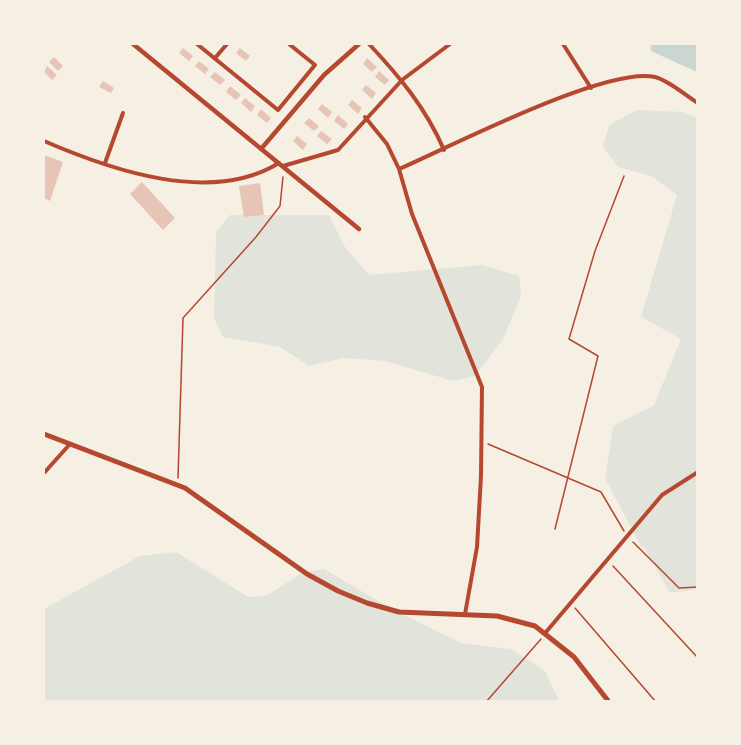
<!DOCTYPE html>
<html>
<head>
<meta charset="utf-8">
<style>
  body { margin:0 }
  #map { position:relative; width:741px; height:745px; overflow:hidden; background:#f6efe4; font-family:"Noto Sans",sans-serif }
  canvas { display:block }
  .frame { position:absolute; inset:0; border:45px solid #f6efe4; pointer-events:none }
</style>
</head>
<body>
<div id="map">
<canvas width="741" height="745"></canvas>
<div class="frame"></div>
</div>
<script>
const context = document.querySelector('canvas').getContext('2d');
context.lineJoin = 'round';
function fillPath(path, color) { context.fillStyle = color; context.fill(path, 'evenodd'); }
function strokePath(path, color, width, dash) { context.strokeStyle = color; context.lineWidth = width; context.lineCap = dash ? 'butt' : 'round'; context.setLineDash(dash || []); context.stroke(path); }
fillPath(new Path2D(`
  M637,110L684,112L697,118V589L670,593L644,547L642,548L605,478L613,426L654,405L681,339L641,317L677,195L651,176L618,167L603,147L609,125Z
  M230,215H329L345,247L369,275L482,265L519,276L521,297L502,341L475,376L453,381L385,361L343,358L309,366L280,347L223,337L214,318L216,232Z
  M176,552L248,597L266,596L302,573L324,569L390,608L461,643L511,649L545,671L559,701H44V609L140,556Z`), '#e2e4dc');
fillPath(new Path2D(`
  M651,44H697V72L651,51Z`), '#c9d6d2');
fillPath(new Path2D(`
  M183,48L193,56L189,61L179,53Z
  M240,48L250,56L246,61L236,53Z
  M54,57L63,66L58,71L49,62Z
  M367,58L377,67L372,72L363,64Z
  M199,61L209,69L205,74L195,66Z
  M47,66L57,75L52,80L44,72Z
  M379,71L389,80L385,85L375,77Z
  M215,72L225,80L220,85L210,77Z
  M103,81L114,88L111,93L99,87Z
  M366,85L376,93L372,99L362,90Z
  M230,86L241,95L236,100L226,92Z
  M245,98L255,106L251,112L241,103Z
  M352,100L362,108L358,114L348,105Z
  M322,104L332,112L328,118L318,109Z
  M261,109L271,118L267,123L257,115Z
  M338,115L348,124L344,129L334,121Z
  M309,118L319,126L314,131L304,123Z
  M321,131L332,139L327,144L317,136Z
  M297,136L307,144L303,150L293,141Z
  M44,155L63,162L50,201L44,198Z
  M142,182L175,218L163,230L130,194Z
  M260,183L264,215L244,217L239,186Z`), '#e6c5b7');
strokePath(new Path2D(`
  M488,444L601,492L624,531
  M178,478L183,318L256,237L280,206L283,177
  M555,529L598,356L569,339L595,251L624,176
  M633,542L679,588L698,587
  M613,566L698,658
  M575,608L656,702
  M486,702L541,639`), '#b5482f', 1.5);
strokePath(new Path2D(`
  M197,44L278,110L315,65L289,44
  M369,44C399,76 426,108 444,150
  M563,44L591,88
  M215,58L227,44
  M365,117L387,144L399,169L412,214L482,387L481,476L477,547L465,614
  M44,141C111,170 211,205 279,163
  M105,163L123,113
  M283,166L338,150L402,80L450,44
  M399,169C450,147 606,66 655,77C668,80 685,95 698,103
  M44,473L70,444
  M546,632L662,495L698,472`), '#b5482f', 4);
strokePath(new Path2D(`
  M133,44L359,229
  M261,149L324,75L359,44`), '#b5482f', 4.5);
strokePath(new Path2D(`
  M44,434L185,488L307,574L338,591L367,603L399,612L497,616L535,626L574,657L609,702`), '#b5482f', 5);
</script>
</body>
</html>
